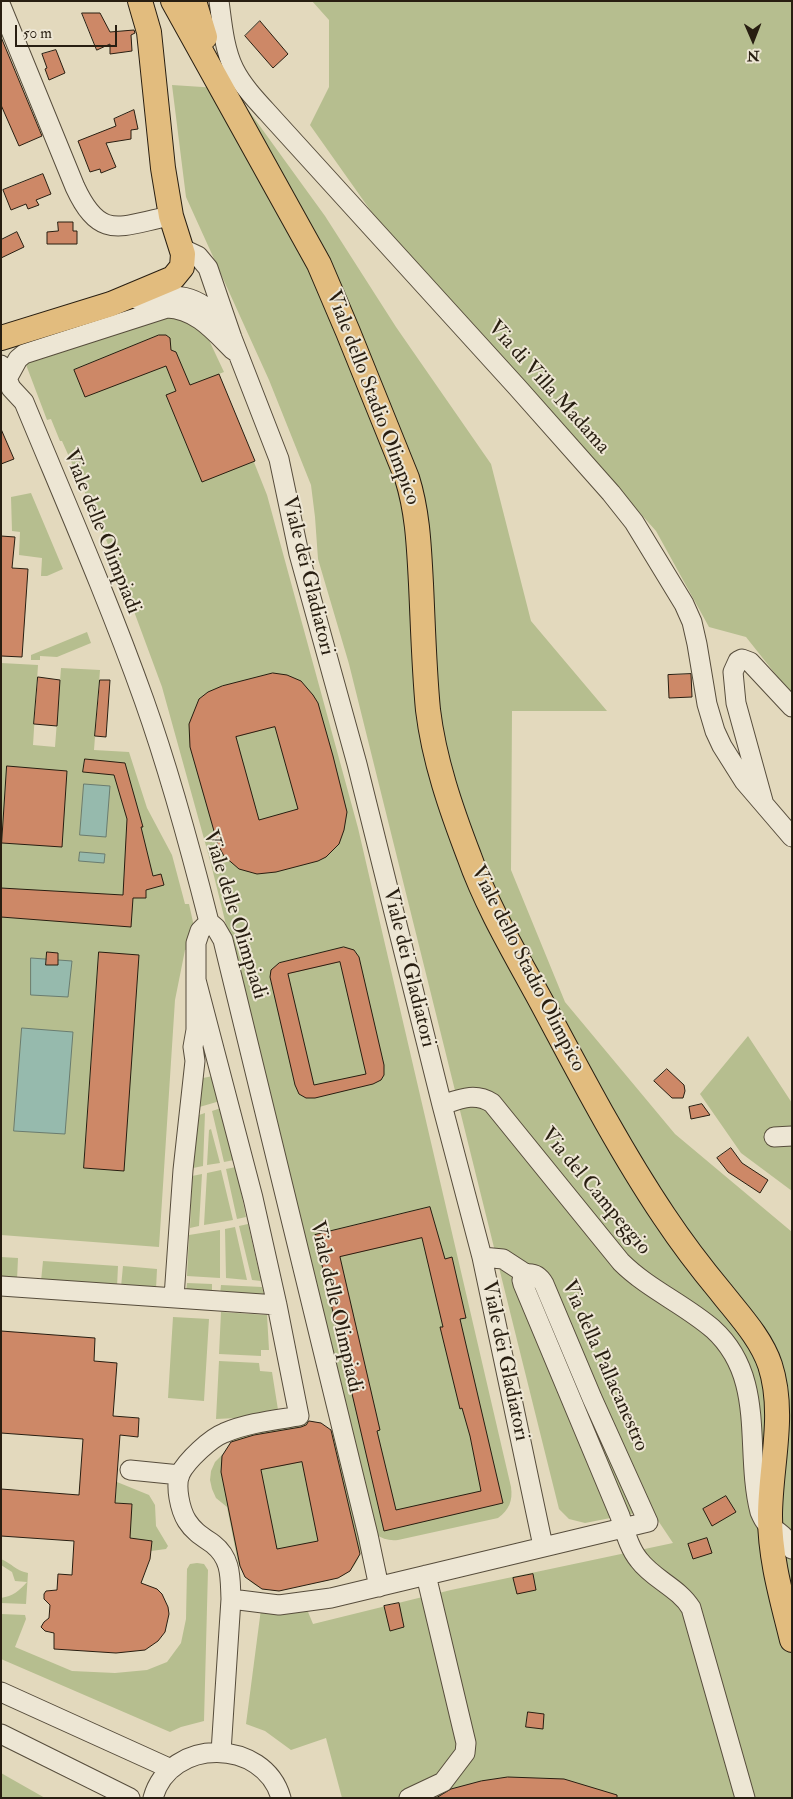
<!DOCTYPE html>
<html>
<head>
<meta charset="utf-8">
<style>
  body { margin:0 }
  #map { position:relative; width:793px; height:1799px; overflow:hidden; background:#e3d9bd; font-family:"IM FELL Double Pica",serif }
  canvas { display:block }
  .frame { position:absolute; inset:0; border:2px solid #281e11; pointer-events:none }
  .north { position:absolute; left:728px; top:15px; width:50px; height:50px; -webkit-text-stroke:4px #ede6d4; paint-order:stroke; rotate:179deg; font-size:14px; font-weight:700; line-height:20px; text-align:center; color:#281e11 }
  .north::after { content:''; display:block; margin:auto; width:18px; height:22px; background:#281e11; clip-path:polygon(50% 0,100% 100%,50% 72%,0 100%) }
  .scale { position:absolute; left:15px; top:25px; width:102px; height:22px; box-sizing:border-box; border:2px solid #281e11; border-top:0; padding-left:6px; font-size:15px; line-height:18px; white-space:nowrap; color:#281e11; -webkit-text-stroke:4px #ede6d4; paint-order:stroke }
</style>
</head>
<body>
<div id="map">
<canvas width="793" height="1799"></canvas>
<div class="frame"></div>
<div class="north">N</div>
<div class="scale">50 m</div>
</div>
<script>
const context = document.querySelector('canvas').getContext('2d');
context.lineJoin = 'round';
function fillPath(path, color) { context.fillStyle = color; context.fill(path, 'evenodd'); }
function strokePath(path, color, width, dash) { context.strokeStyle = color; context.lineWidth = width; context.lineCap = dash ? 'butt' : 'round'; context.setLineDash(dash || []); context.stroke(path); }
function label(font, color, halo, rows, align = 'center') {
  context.font = font + ' "IM FELL Double Pica",serif'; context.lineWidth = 4; context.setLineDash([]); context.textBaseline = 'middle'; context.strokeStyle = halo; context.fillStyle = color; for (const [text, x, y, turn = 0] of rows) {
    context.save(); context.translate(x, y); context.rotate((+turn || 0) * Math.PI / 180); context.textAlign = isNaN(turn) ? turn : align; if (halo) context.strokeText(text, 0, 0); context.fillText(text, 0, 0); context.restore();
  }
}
fillPath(new Path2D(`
  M312,1H792V695L746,637L709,627L656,531L373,214L310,125L329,87V20Z
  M172,85L233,89L325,216L396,327L491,464L531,621L607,711H512L511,870L565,1002L675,1134L792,1232V1798H342L326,1738L291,1750L265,1731L246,1724L261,1609L306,1607L313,1624L451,1590L673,1543L651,1510L585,1523L569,1519L559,1509L349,664L318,559L315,517L311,485L269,380L186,197Z
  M167,316L190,322L208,338L224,372L219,374L267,495L358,828L511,1487C513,1501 509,1510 498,1518L398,1540C389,1541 383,1539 375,1534L234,957L211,864L162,687L115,560L62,441H60L51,419L47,420L25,362Z
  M31,493L63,569L47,576H41L42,558L19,555L20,532L12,531L11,497Z
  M87,632L91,643L57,657L40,656V660H31V655Z
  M1,663L38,665L33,745L55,747L61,668L100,670L94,750L129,752L147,808L172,855L185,904H189L193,922L195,948L185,950L175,1000L159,1247L1,1235Z
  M748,1036L792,1103V1191L741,1153L700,1094Z
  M213,1076L220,1101L196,1108L198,1079Z
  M221,1108L234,1160L224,1162L212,1111Z
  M205,1113L203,1166L193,1168L196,1116Z
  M211,1129L220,1163L207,1165L209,1130Z
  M236,1167L246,1217L237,1219L226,1169Z
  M221,1170L233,1220L204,1225L207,1173Z
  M202,1174L199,1226L190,1228L192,1176Z
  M248,1224L261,1281L252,1280L239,1226Z
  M235,1227L247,1280L226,1278L225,1229Z
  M220,1230V1278L187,1276L189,1235Z
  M1,1257L18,1258L17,1280L1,1278Z
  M43,1261L118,1266L117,1287L41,1281Z
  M123,1266L157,1269L156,1289L121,1287Z
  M187,1283L212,1284V1294L186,1293Z
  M221,1285L262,1287L265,1298L220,1295Z
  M221,1312L267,1315L269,1350H261V1356L219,1354Z
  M173,1317L209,1319L204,1401L168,1398Z
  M219,1361L259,1363L260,1371L272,1372L279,1416L216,1419Z
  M303,1421L318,1423L335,1434L362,1546C360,1557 354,1570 344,1575C334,1581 275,1592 264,1589C251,1585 243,1575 238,1562L227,1507L216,1498L212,1489L210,1480L211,1471L215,1462L223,1454L233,1440L237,1437Z
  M117,1482L149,1495L155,1505L156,1526L168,1546L166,1549L151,1551V1541L128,1538L132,1504L115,1503Z
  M1,1559C13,1564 14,1570 28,1573L26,1604L1,1603V1598C13,1596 19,1591 27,1582L15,1581L12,1572L1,1565Z
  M197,1563L204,1564L208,1570L204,1721L181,1727L170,1732L1,1659V1614L25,1615L26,1619L15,1647L72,1671L115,1673L147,1670L167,1662L181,1643L186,1619L187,1569L190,1564Z
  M1,1773L45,1798H1Z`), '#b6be8f');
const water = new Path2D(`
  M84,784L110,786L106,837L80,835Z
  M80,852L105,854L104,863L79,861Z
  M31,958L72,961L68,997L31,995Z
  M22,1028L73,1032L65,1134L14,1131Z`);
fillPath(water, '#96baad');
strokePath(water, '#6a7c6f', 1);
const building = new Path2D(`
  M82,13H100L110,32L134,30L135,33L131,35L132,51L110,54V44L97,50Z
  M260,21L288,54L273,68L245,36Z
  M1,37L42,136L19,146L1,105Z
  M56,50L65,73L49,80L45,69L47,68L42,54Z
  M134,110L138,129L131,130V139L106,143L116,167L101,173L100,169L90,172L78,141L116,126L114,119Z
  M43,174L51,194L36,200L39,205L28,209L26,204L11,210L3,190Z
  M58,222H73V231H77V244H47V232L58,231Z
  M17,232L24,247L1,258V240Z
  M159,335H166L170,338L171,350L176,352L190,385L219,374L255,461L202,482L166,395L176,391L166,366L85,397L74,370Z
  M1,429L14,459L1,464Z
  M1,536L15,537L12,568L28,569L22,657L1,656Z
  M273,673L287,675L301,681L313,695L318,703L333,756L347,812L344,830L339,844L326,857L318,861L276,872L257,874L239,869L224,856L218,845L190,747L189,724L199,699L208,692L222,686ZM275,727L298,809L259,820L236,737Z
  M691,674L692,697L669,698L668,675Z
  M38,677L60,680L57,726L34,724Z
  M100,680H110L106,737L95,736Z
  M85,759L125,763L143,827H141L153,876L161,874L164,885L146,890V898H133L131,927L1,917V888L123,895L127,819L114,775L83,772Z
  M7,766L67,771L62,847L2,843Z
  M344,947L354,950L359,957L384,1065V1075L381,1080L373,1084L315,1098H306L299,1094L295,1085L270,977L271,970L279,963ZM340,962L366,1074L314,1085L288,974Z
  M47,952L58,953V965H46Z
  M99,952L139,955L124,1171L84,1168Z
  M667,1069L684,1085L685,1091L683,1098H672L654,1081Z
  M702,1104L710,1115L691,1119L689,1107Z
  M731,1148L742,1163L768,1180L760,1193L728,1172L717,1158Z
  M430,1207L445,1259L452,1257L466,1318L460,1319L503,1503L384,1531L315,1235ZM422,1238L443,1327H440L460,1409L462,1408L470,1436L481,1491L396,1510L377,1431L380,1430L340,1257Z
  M1,1331L95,1338L94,1361L117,1363L113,1416L139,1418L138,1437L120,1435L115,1503L132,1504L130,1538L152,1541L150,1559L141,1583L157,1589L162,1594L168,1607L169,1614L165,1632L158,1641L145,1650L116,1653L54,1649V1633L45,1631L41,1627L44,1622L49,1618L50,1605L44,1599V1594L46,1591L57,1590L58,1574L72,1575L74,1541L1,1536V1489L79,1495L83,1439L1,1433Z
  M309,1421L321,1423L331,1430L360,1554L350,1571L338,1578L279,1591L262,1589L245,1577L240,1566L221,1472L222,1456L231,1442L254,1435L301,1427L306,1425ZM302,1462L318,1541L277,1549L261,1470Z
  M726,1496L736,1512L712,1526L703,1509Z
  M707,1538L712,1553L693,1559L688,1544Z
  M533,1574L536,1590L517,1594L513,1578Z
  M399,1603L404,1627L390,1631L384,1606Z
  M528,1712L544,1714L543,1729L526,1727Z
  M508,1777L564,1779L617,1795V1798H436L451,1789L481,1781Z`);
fillPath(building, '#cd8867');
strokePath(building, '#281e11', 1);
const minor = new Path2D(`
  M219,1C222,23 224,49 234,69C242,85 255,99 267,112L517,387L611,493L634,522L684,604L692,622L697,644L707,704L715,731L722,746L744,781L792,837
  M1,6L75,187C101,243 121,225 171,216
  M181,248L198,256L208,268L232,338L279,459L299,554L357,764L442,1105L482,1257L543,1546
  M136,299C174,293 199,292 223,325
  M1,365L11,388L24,402C65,501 108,599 144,700C170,773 190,847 209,922L216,928L223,940L368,1535L379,1587
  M7,379L18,359L24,354L167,308C196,309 214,331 233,350
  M763,801L736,703L733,672L738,661L742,659L750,662L792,707
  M196,980L253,1198L277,1305L299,1416C275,1420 247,1423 224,1433C211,1438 187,1460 180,1474C175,1486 180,1510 187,1521C194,1532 203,1537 213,1544C232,1559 230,1578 231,1599L279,1605L331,1598L648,1522L592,1398L544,1284C540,1277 534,1273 526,1274L522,1280L523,1284L620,1516C625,1531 629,1548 639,1560C653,1579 679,1588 691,1608L745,1798
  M442,1105C460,1099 475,1092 492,1103L621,1262C648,1289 684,1304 713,1329C767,1378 744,1449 760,1512C767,1529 771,1525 782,1535C786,1539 789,1544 792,1549
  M774,1137L792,1136
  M482,1257L503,1259L526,1274
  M1,1286L277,1305
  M174,1297L183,1170L195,1061L193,1047L196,1030V943L200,931L209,922
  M130,1470L180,1475
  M1,1692L171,1769
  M1,1734L130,1798
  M221,1752L231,1599
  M153,1798C170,1737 264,1738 281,1798
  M409,1798L443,1782L465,1753L466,1743L426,1575`);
const major = new Path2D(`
  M173,1L319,264L348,332L407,478C418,513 419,548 421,584C423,626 424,668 428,710C434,760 451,809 469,856C487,907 516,955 542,1003C580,1074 619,1149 664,1216C682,1243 701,1268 721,1292C739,1315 761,1338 770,1365C786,1414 770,1467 770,1516C770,1559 782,1599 792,1640
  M194,1L205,37
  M1,338L111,304L173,278L182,267L183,254L171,216L163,168L149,32L140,1`);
strokePath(minor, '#574d3c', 21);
strokePath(major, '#281e11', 26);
strokePath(minor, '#ede6d4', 19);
strokePath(major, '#e2bc7e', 24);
label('21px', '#281e11', '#ede6d4', [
  ["Via di Villa Madama",548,388,48],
  ["Viale dello Stadio Olimpico",372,398,69],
  ["Viale delle Olimpiadi",101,532,68],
  ["Viale dei Gladiatori",307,576,76],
  ["Viale delle Olimpiadi",234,915,73],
  ["Viale dei Gladiatori",408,968,76],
  ["Viale dello Stadio Olimpico",527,969,63],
  ["Via del Campeggio",595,1192,50],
  ["Viale delle Olimpiadi",335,1307,77],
  ["Viale dei Gladiatori",504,1361,78],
  ["Via della Pallacanestro",604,1366,66]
]);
</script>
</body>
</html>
